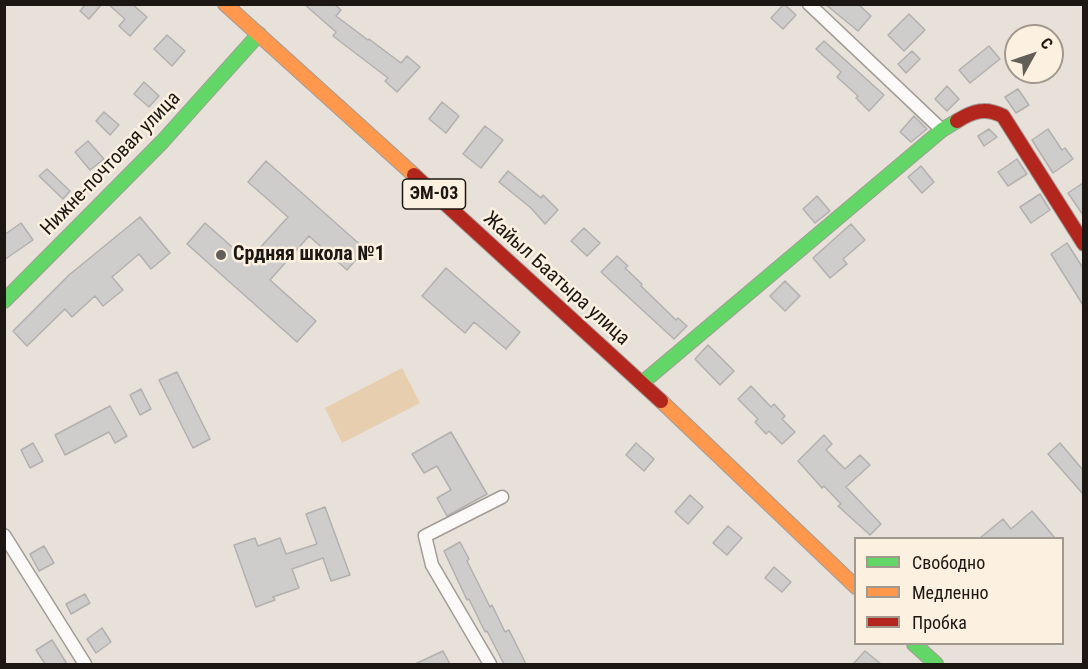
<!DOCTYPE html>
<html>
<head>
<meta charset="utf-8">
<style>
  body { margin:0 }
  #map { position:relative; width:1088px; height:669px; overflow:hidden; background:#e8e1d9; font-family:"Roboto Condensed",sans-serif }
  canvas { display:block }
  .frame { position:absolute; inset:0; border:6px solid #1c1712; pointer-events:none }
  .legend { position:absolute; left:854px; top:537px; width:210px; height:108px; box-sizing:border-box; background:#fcf0e0; border:2px solid #a2998e; margin:0; padding:8px 10px; list-style:none; font-size:18px; color:#1c1712 }
  .legend li { display:flex; align-items:center; gap:12px; height:30px }
  .legend b { width:30px; border:2px solid #a2998e }
  .north { position:absolute; left:1004px; top:24px; width:60px; height:60px; box-sizing:border-box; background:#fcf0e0; border:2px solid #a2998e; border-radius:50%; rotate:50deg; font-size:16px; font-weight:700; line-height:24px; text-align:center; color:#1c1712 }
  .north::after { content:''; display:block; margin:auto; width:21px; height:27px; background:#635e58; clip-path:polygon(50% 0,100% 100%,50% 72%,0 100%) }
</style>
</head>
<body>
<div id="map">
<canvas width="1088" height="669"></canvas>
<div class="frame"></div>
<ul class="legend">
<li><b style="height:8px;background:#63d668"></b>Свободно</li>
<li><b style="height:8px;background:#ff974d"></b>Медленно</li>
<li><b style="height:8px;background:#b3261e"></b>Пробка</li>
</ul>
<div class="north">С</div>
</div>
<script>
const context = document.querySelector('canvas').getContext('2d');
context.lineJoin = 'round';
function fillPath(path, color) { context.fillStyle = color; context.fill(path, 'evenodd'); }
function strokePath(path, color, width, dash) { context.strokeStyle = color; context.lineWidth = width; context.lineCap = dash ? 'butt' : 'round'; context.setLineDash(dash || []); context.stroke(path); }
function label(font, color, halo, rows, align = 'center') {
  context.font = font + ' "Roboto Condensed",sans-serif'; context.lineWidth = 5; context.setLineDash([]); context.textBaseline = 'middle'; context.strokeStyle = halo; context.fillStyle = color; for (const [text, x, y, turn = 0] of rows) {
    context.save(); context.translate(x, y); context.rotate((+turn || 0) * Math.PI / 180); context.textAlign = isNaN(turn) ? turn : align; if (halo) context.strokeText(text, 0, 0); context.fillText(text, 0, 0); context.restore();
  }
}
fillPath(new Path2D(`
  M402,368L420,403L342,443L325,408Z`), '#e7ceae');
const building = new Path2D(`
  M86,4H102L89,19L80,11Z
  M108,4H132L147,17L130,36L119,26L125,19Z
  M304,4H334L341,10L336,16L368,40L369,39L401,63L407,56L420,67L397,92L385,81L388,78L333,36L336,32Z
  M784,4L796,15L783,29L771,18Z
  M825,4H858L871,16L858,31Z
  M909,14L925,30L904,51L888,35Z
  M167,35L185,51L172,66L154,49Z
  M824,41L884,95L869,111L856,98L858,96L837,77L841,72L816,49Z
  M989,46L1000,59L970,83L959,70Z
  M912,51L920,59L906,73L898,64Z
  M144,82L159,96L149,107L134,94Z
  M947,86L959,99L947,111L935,99Z
  M1018,89L1029,105L1016,113L1005,97Z
  M442,102L459,116L446,133L429,119Z
  M104,112L119,125L110,135L96,121Z
  M914,116L927,129L911,142L900,132Z
  M485,126L503,140L481,168L463,154Z
  M989,129L997,137L984,146L978,136Z
  M1048,129L1062,150L1065,148L1073,159L1053,173L1032,140Z
  M88,141L104,159L90,170L75,152Z
  M1017,159L1027,174L1008,186L998,172Z
  M266,161L365,249L347,270L309,236L270,280L316,321L297,342L187,244L205,223L248,261L288,217L248,182Z
  M921,166L934,182L922,193L908,177Z
  M47,169L70,191L63,199L39,176Z
  M508,171L541,198L543,195L558,210L545,224L531,208L499,182Z
  M1083,183V215L1068,193Z
  M1040,194L1050,210L1031,223L1020,207Z
  M817,196L830,211L815,223L803,209Z
  M140,217L170,253L151,269L139,254L112,277L123,290L103,306L95,296L72,317L65,309L27,346L13,331L69,275Z
  M21,223L33,240L4,260V235Z
  M851,224L865,240L843,259L847,264L830,278L813,258Z
  M584,228L600,243L587,256L571,241Z
  M1067,243L1083,268V305L1051,254Z
  M617,256L628,266L625,268L642,284L641,286L676,320L678,318L687,326L674,339L601,272Z
  M446,268L520,332L506,349L474,322L465,333L422,296Z
  M785,281L800,296L785,311L770,296Z
  M708,345L734,371L720,385L695,359Z
  M177,372L210,439L193,448L159,380Z
  M751,386L771,407L774,404L785,416L782,419L795,432L782,444L769,431L766,434L755,422L758,419L738,399Z
  M141,389L151,409L140,415L130,395Z
  M110,406L127,436L115,443L109,432L65,455L55,435Z
  M451,432L487,494L447,516L437,498L451,490L437,466L424,473L412,454Z
  M824,435L832,444L826,450L845,469L860,455L870,465L846,487L881,524L870,535L838,506L841,504L824,486L822,488L798,461Z
  M33,443L43,461L30,468L21,450Z
  M636,443L654,459L644,471L626,455Z
  M1060,443L1083,470V494L1048,454Z
  M690,495L703,507L688,524L675,512Z
  M325,507L350,575L331,581L323,558L292,569L299,588L273,597L275,600L256,607L234,545L255,538L258,546L280,538L286,554L317,544L306,514Z
  M1032,511L1055,538H980L1003,519L1011,529Z
  M728,526L742,538L727,555L713,543Z
  M460,542L469,559L467,561L490,607L492,605L505,632L509,630L526,664H504L487,631L485,632L469,599L467,600L444,551Z
  M44,546L54,563L39,571L30,554Z
  M774,567L791,582L782,592L765,578Z
  M85,594L90,603L71,614L66,604Z
  M102,628L111,642L96,653L87,639Z
  M52,640L67,664H45L36,650Z
  M443,651L450,664H415Z
  M865,651L881,664H853Z`);
fillPath(building, '#cfcdcc');
strokePath(building, '#b2b0af', 1.5);
const street = new Path2D(`
  M809,4L942,130
  M4,535L85,664
  M490,664L432,565L425,536L502,497`);
const fast = new Path2D(`
  M4,301L162,142L259,34
  M642,383L942,130L957,121
  M914,644L936,664`);
const slow = new Path2D(`
  M225,4L414,175
  M661,401L856,587`);
const jam = new Path2D(`
  M957,121C973,111 985,107 1003,116L1084,244
  M414,175L661,401`);
strokePath(street, '#a29c96', 15);
strokePath(fast, '#a29c96', 16);
strokePath(slow, '#a29c96', 16);
strokePath(jam, '#a29c96', 16);
strokePath(street, '#fcfaf9', 12);
strokePath(fast, '#63d668', 14);
strokePath(slow, '#ff974d', 14);
strokePath(jam, '#b3261e', 14);
for (const [x, y, r, color] of [
  [221,255,6,"#635e58"]
]) { const dot = new Path2D(); dot.arc(x, y, r, 0, 2 * Math.PI); context.fillStyle = color; context.fill(dot); strokePath(dot, '#fcf0e0', 2); }
for (const [x, y, w] of [
  [434,194,63]
]) { const box = new Path2D(); box.roundRect(x - w / 2, y - 15, w, 30, 4.5); context.fillStyle = '#fcf0e0'; context.fill(box); strokePath(box, '#1c1712', 1.5); }
label('bold 18px', '#1c1712', null, [
  ["ЭМ-03",434,194]
]);
label('20px', '#1c1712', '#fcf0e0', [
  ["Нижне-почтовая улица",111,164,-46],
  ["Жайыл Баатыра улица",556,279,42]
]);
label('bold 20px', '#1c1712', '#fcf0e0', [
  ["Срдняя школа №1",233,255]
], 'left');
</script>
</body>
</html>
